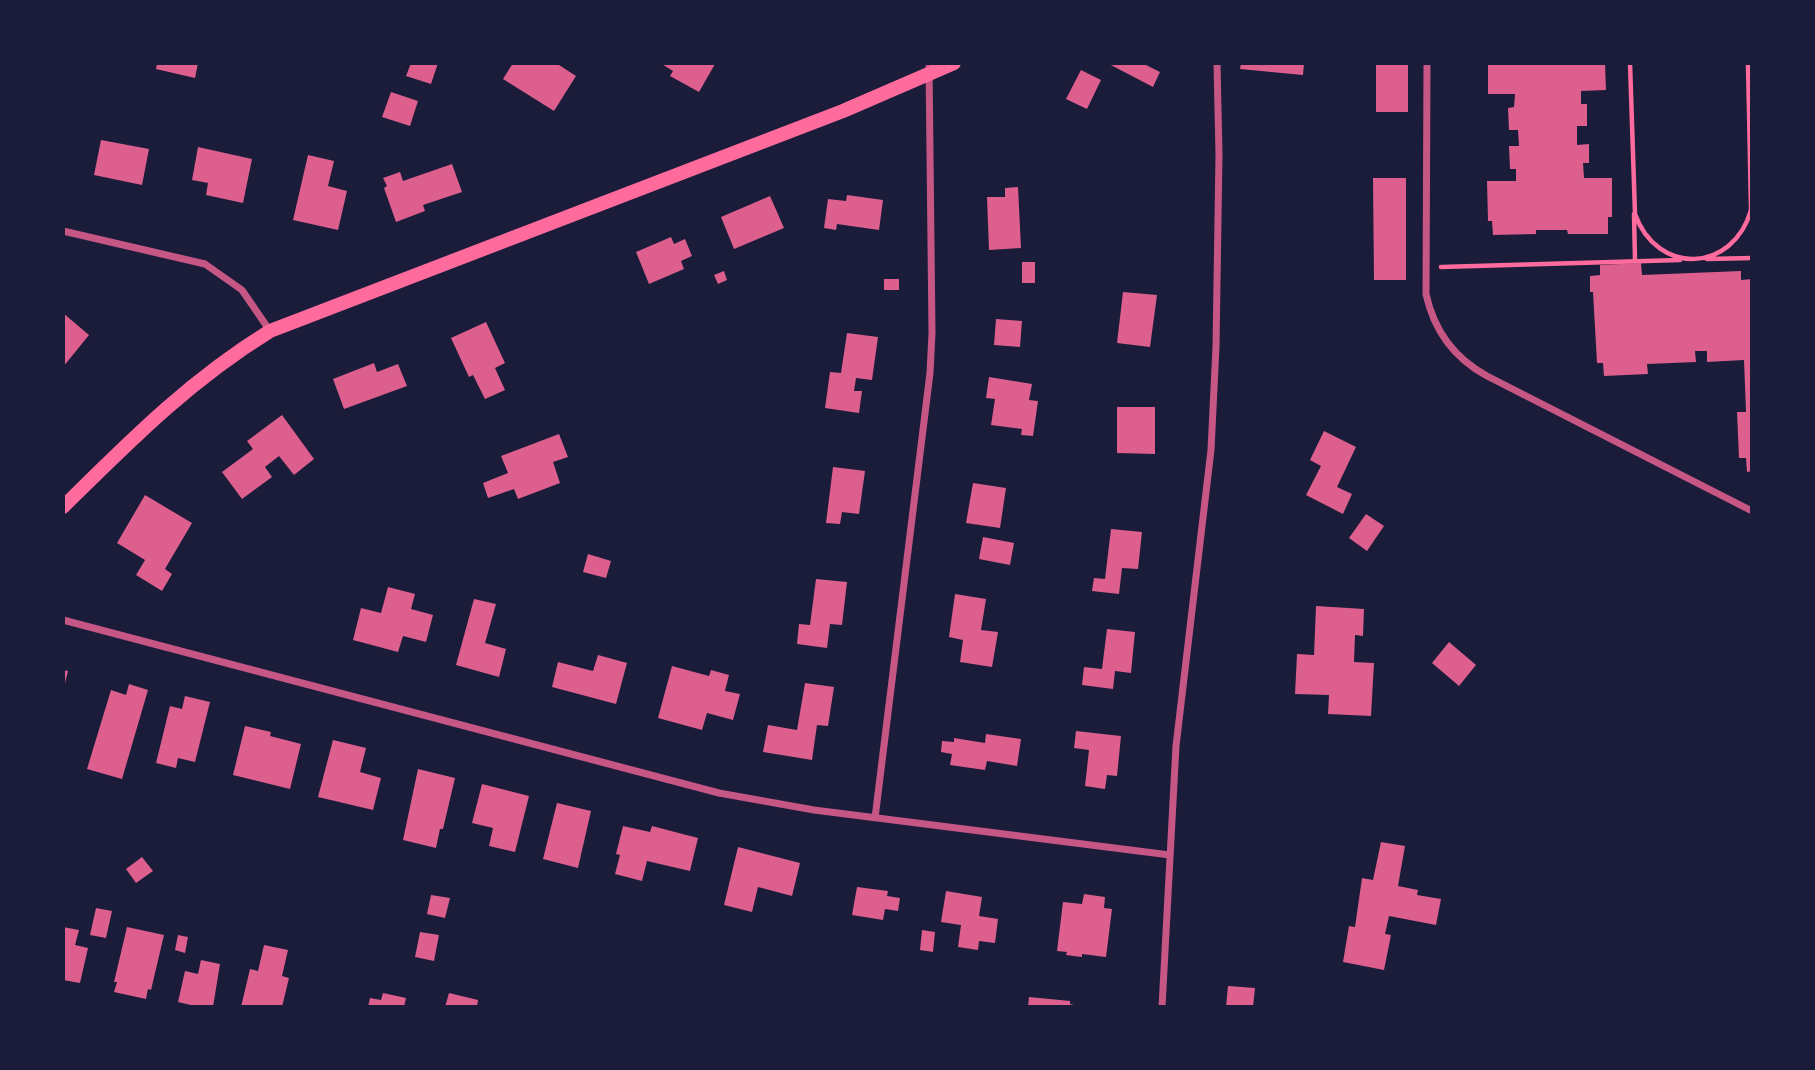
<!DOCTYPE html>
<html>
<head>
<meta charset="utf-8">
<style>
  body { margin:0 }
  #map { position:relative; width:1815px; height:1070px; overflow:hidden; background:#1b1b3a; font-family:"Noto Sans",sans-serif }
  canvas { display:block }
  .frame { position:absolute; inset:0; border:65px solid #1b1b3a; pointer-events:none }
</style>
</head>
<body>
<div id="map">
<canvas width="1815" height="1070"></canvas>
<div class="frame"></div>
</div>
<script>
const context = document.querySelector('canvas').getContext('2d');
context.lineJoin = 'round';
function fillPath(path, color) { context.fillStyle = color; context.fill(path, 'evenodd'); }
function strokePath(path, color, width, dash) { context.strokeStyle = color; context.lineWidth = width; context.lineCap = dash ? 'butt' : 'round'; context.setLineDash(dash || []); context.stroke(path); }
fillPath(new Path2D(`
  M157,63H198L195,78L156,69Z
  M411,63H438L431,84L406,76Z
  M513,63H556L576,76L554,111L503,79Z
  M660,63H713L715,64L699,92L670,76L673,71Z
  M1107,63H1147L1146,65L1160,72L1153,87Z
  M1241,63H1304L1303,75L1240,69Z
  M1376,63H1408V112H1376Z
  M1488,63H1605L1606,90L1581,91V104H1587V126H1577V145L1589,144V163H1583L1584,178H1612V217H1608V234H1568L1567,230H1536V234L1493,235L1492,221H1488L1487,181H1516V169H1510L1509,146H1519L1518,130H1509L1508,108L1514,107L1515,94H1488Z
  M1081,70L1101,80L1087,109L1066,99Z
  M391,92L418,101L410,126L382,117Z
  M101,140L149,149L142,185L94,175Z
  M198,147L252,159L243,203L206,195L208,183L192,180Z
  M308,155L334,161L328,186L347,191L338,230L293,220Z
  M452,164L462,192L423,205L425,211L396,222L384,188L387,186L383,178L400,172L403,181Z
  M1373,178H1406V280H1374Z
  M1018,187L1021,248L989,250L987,197H1005V188Z
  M847,195L883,200L879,230L837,224L836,230L824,228L828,199L846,201Z
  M770,196L784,228L734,249L721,217Z
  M671,237L674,244L685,239L692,256L681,261L684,269L649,284L636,252Z
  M1022,262H1035V283H1022Z
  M1641,263L1642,275L1741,271V280L1752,279V471L1747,472L1746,458H1739L1737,412H1746L1744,360L1707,362V351H1695L1696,362L1647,364L1648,374L1604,376L1603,363H1597L1593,292H1590V276L1600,275V265Z
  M724,271L727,280L718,284L714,275Z
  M884,279H899V290H884Z
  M1123,292L1157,295L1150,347L1117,343Z
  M63,313L89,335L63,367Z
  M996,319L1022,321L1020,347L994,345Z
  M486,322L505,363L495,368L505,390L485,399L473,375L469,377L451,338Z
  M847,333L878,337L872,380L856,378L854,391H862L859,413L825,408L830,372L841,373Z
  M374,363L377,372L398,364L407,386L344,409L333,379Z
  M989,377L1032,384L1029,400L1038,401L1033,436L1021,435L1022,429L991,425L995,399L986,398Z
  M1117,407H1155V454L1117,453Z
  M282,415L314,459L294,475L279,456L265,467L272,477L242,499L222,472L253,449L247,441Z
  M1324,431L1356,447L1337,487L1352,494L1343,514L1306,495L1321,466L1310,460Z
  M559,434L568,457L553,462L560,483L518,499L514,489L488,498L483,483L508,473L501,456Z
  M833,467L865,471L859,514L842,512L840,524L826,523Z
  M973,483L1006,488L1000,528L966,523Z
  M145,495L192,523L165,569L172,574L162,591L136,575L145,560L117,543Z
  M1366,514L1384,526L1367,551L1349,538Z
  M1111,529L1142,532L1138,569L1122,568L1119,594L1092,591L1094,578L1105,579Z
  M983,537L1014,543L1010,565L979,559Z
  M588,554L611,561L606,578L583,572Z
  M816,579L847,582L842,625L830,624L827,648L797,644L799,624L810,625Z
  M388,587L415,594L411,609L433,615L426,642L403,636L398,652L353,640L361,608L381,613Z
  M955,594L986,599L981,630L998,632L992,667L960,662L963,640L949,637Z
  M474,599L496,604L485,643L506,649L499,677L456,665Z
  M1316,606L1364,609L1363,636L1355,635L1354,662L1374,663L1371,716L1328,714L1329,695L1295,694L1297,654L1314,655Z
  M1107,629L1135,632L1131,673L1115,671L1113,689L1082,685L1084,667L1102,669Z
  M1449,642L1476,665L1459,686L1432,663Z
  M598,655L627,663L616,704L552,687L558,662L593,671Z
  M672,666L709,676L711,670L729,675L725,691L740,694L733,720L707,713L702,730L658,718Z
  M63,670L68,671L64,687H63Z
  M805,683L834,687L828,726L817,725L812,760L763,752L768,725L797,730Z
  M129,684L148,690L122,779L87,769L111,690L126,695Z
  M185,696L210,702L195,762L178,758L176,768L156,763L170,706L182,709Z
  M245,726L271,732L270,736L301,744L290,789L233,775Z
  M1076,731L1121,736L1117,776L1107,775L1105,789L1085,786L1089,750L1074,748Z
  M986,734L1021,739L1017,766L987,761L985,770L950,765L952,754L941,752L942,741L954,742V738L985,743Z
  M333,740L366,748L360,772L381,778L373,810L318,797Z
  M418,769L455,778L443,829H440L436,848L403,840Z
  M482,784L529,796L515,852L489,846L493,828L472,823Z
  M557,803L591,811L578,868L543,859Z
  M623,826L650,832L652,826L698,838L690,871L647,861L642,881L615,874L620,855L616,854Z
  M1381,842L1405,846L1398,886L1418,890L1417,895L1441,899L1436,925L1389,916L1385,934L1391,935L1384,970L1343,962L1349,926L1355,927L1362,878L1373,880Z
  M738,847L800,863L792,896L758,887L752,912L724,905Z
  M142,857L153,871L136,883L126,869Z
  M857,887L888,891L887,896L900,898L898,911L885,909L883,920L852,915Z
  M946,891L982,897L979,916L998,919L995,943L979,941L978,950L958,947L961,925L941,922Z
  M1084,894L1105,897L1104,908L1112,909L1106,957L1082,954V957L1066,955L1067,952L1057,951L1063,902L1082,904Z
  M431,895L450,898L445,918L427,914Z
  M96,908L112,911L106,938L90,935Z
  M63,927L79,930L75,945L88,948L80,983L63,980Z
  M127,927L164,935L151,990L148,989L146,999L114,992L117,982H114Z
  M922,930L935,932L933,952L920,950Z
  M420,932L439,935L434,961L415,957Z
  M178,935L188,937L185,953L175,950Z
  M264,945L288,950L282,976L289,978L282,1007H241L250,969L258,971Z
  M201,960L220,964L213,1007H199L178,1002L185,971L198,974Z
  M1228,986L1255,988L1253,1007H1226Z
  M383,993L406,998L404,1007H368L370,998L381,1000Z
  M449,993L478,1000L477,1007H445Z
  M1029,997L1070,1001V1004L1082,1007H1028Z`), '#dd5f8e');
strokePath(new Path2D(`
  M1630,63L1635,214C1657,276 1733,273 1751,210L1748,63
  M1634,214L1635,261
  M1707,259L1752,258
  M1441,267L1680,260`), '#ff6b9d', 4.5);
strokePath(new Path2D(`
  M1427,63L1426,294C1434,331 1454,358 1487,376L1752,511
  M63,231L205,264L242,290L270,331
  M63,620L719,793L814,810L1170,855
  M875,818L930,373L932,333L929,63
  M1162,1007L1176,746L1211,450L1216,347L1219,155L1217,63`), '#c65784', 7);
strokePath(new Path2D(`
  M63,507C131,440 189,381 270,331L843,111L954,63`), '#ff6b9d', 14);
</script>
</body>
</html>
